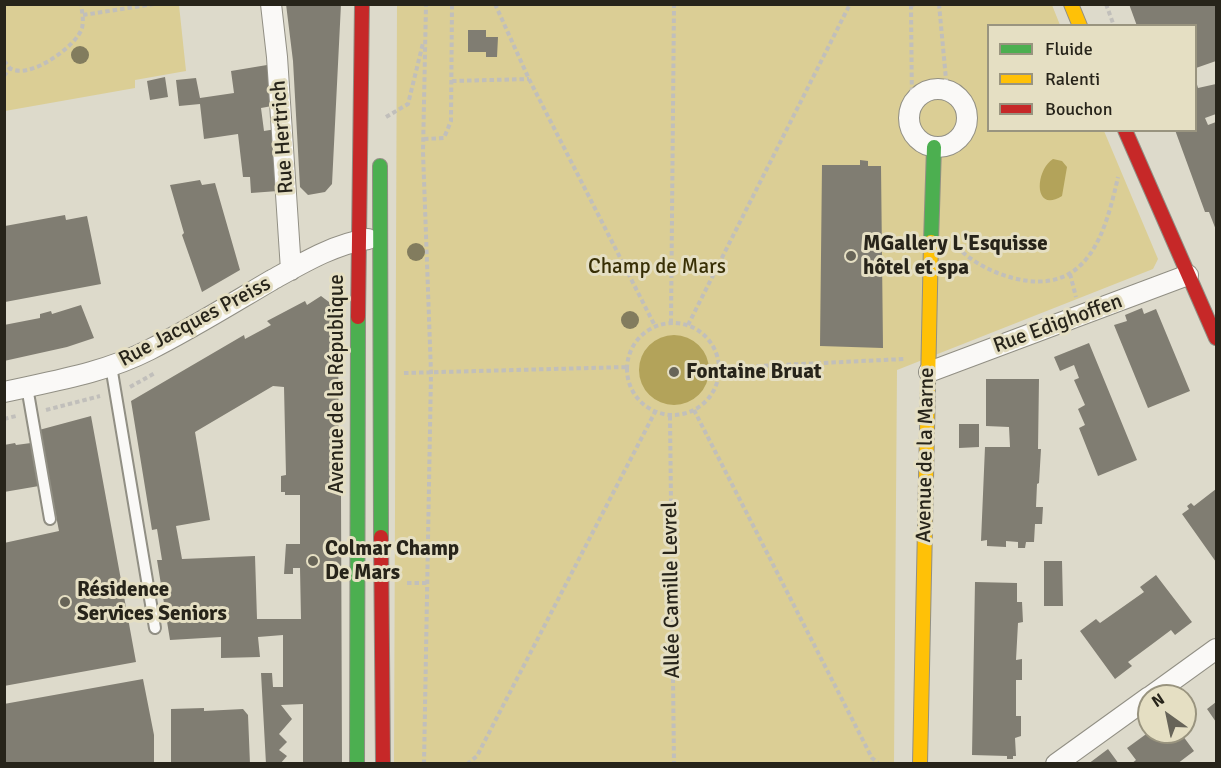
<!DOCTYPE html>
<html>
<head>
<meta charset="utf-8">
<style>
  body { margin:0 }
  #map { position:relative; width:1221px; height:768px; overflow:hidden; background:#dddacb; font-family:Signika,sans-serif }
  canvas { display:block }
  .frame { position:absolute; inset:0; border:6px solid #27241a; pointer-events:none }
  .legend { position:absolute; left:987px; top:24px; width:210px; height:108px; box-sizing:border-box; background:#e5dfc3; border:2px solid #99947f; margin:0; padding:8px 10px; list-style:none; font-size:18px; color:#27241a }
  .legend li { display:flex; align-items:center; gap:12px; height:30px }
  .legend b { width:30px; border:2px solid #99947f }
  .north { position:absolute; left:1137px; top:684px; width:60px; height:60px; box-sizing:border-box; background:#e5dfc3; border:2px solid #99947f; border-radius:50%; rotate:327deg; font-size:16px; font-weight:700; line-height:24px; text-align:center; color:#27241a }
  .north::after { content:''; display:block; margin:auto; width:21px; height:27px; background:#676458; clip-path:polygon(50% 0,100% 100%,50% 72%,0 100%) }
</style>
</head>
<body>
<div id="map">
<canvas width="1221" height="768"></canvas>
<div class="frame"></div>
<ul class="legend">
<li><b style="height:8px;background:#4caf50"></b>Fluide</li>
<li><b style="height:8px;background:#ffc107"></b>Ralenti</li>
<li><b style="height:8px;background:#c62828"></b>Bouchon</li>
</ul>
<div class="north">N</div>
</div>
<script>
const context = document.querySelector('canvas').getContext('2d');
context.lineJoin = 'round';
function fillPath(path, color) { context.fillStyle = color; context.fill(path, 'evenodd'); }
function strokePath(path, color, width, dash) { context.strokeStyle = color; context.lineWidth = width; context.lineCap = dash ? 'butt' : 'round'; context.setLineDash(dash || []); context.stroke(path); }
function label(font, color, halo, rows, align = 'center') {
  context.font = font + ' Signika,sans-serif'; context.lineWidth = 6; context.setLineDash([]); context.textBaseline = 'middle'; context.strokeStyle = halo; context.fillStyle = color; for (const [text, x, y, turn = 0] of rows) {
    context.save(); context.translate(x, y); context.rotate((+turn || 0) * Math.PI / 180); context.textAlign = isNaN(turn) ? turn : align; if (halo) context.strokeText(text, 0, 0); context.fillText(text, 0, 0); context.restore();
  }
}
fillPath(new Path2D(`
  M5,4L179,5L186,71L135,80V88L5,111Z
  M397,5H1052L1060,25L988,26V130L1104,131L1158,259L1153,269L897,370L894,763L394,764Z`), '#dbce95');
fillPath(new Path2D(`
  M1053,159L1062,161L1067,167L1062,196C1033,214 1035,170 1053,159Z
  M639 370a35 35 0 1 1 70 0a35 35 0 1 1-70 0Z`), '#b3a35a');
fillPath(new Path2D(`
  M286,4H341L332,184L325,192L308,195L300,187L293,61Z
  M1129,4H1216V61L1196,68V26H1137Z
  M468,30H486V37H498L497,57H486V52H468Z
  M267,65L272,106L261,108L264,131L276,129L278,191L251,193L250,177H243L238,134L204,139L200,104L179,106L176,80L196,78L200,98L234,93L231,71Z
  M165,77L168,97L150,100L147,81Z
  M1196,81L1198,88L1216,84V114L1205,118L1208,125L1216,122V230L1209,212H1205L1175,130H1196Z
  M860,160L868,161V166H881L883,348L820,346L822,165H860Z
  M200,180L202,185L215,183L240,270L202,292L182,235L184,233L170,185Z
  M65,215L66,220L87,216L101,284L5,302V226Z
  M321,296L333,305L334,312L330,317L338,318L339,495H341L342,764H303V704L281,705L292,719L279,734L287,742L279,750L287,756L280,764H266L261,673H272L273,687H283V635L258,637L260,657L221,658V637L170,640L157,560H162L157,529L152,530L131,401L244,335L245,339L271,325L267,321L305,301L307,305ZM273,386L284,387L286,475L281,476V492H285V495H300V544H286L284,574H293V568H300L301,619H257L255,556L182,559L176,526L210,520L195,432Z
  M81,305L94,338L67,347L4,361V325L40,318V314L51,311L52,314Z
  M1142,308L1144,314L1156,309L1190,391L1148,408L1114,325L1127,321L1125,315Z
  M1089,343L1137,460L1098,476L1079,428L1085,425L1078,409L1085,405L1074,380L1079,378L1074,365L1060,371L1054,357Z
  M986,379H1039L1038,449H1041L1039,483L1037,484L1036,507H1043L1042,524H1035L1034,542H1026L1025,548H1018V542L1006,541V547L987,546V540L981,541L985,447H1010L1009,427L986,426Z
  M91,416L136,662L4,686V543L59,531L39,430Z
  M959,424H979V447L959,448Z
  M15,443L16,445L31,443L39,486L4,492V445Z
  M1216,489V562L1182,514L1189,509L1187,506L1191,503L1194,506Z
  M1044,561H1062L1063,606H1044Z
  M1156,575L1192,622L1175,635L1171,630L1151,645L1128,662L1132,666L1115,679L1080,631L1096,619L1100,623L1144,592L1140,587Z
  M975,582L1017,583V602H1022L1023,622L1018,623L1016,660L1022,659V680H1016V716H1021V736L1015,738L1016,756H1013V759H1007V756L972,755Z
  M143,679L154,735V764H4V704Z
  M1216,702V722L1207,709Z
  M204,708V711L243,709L248,715L250,764H171V709Z
  M1149,732H1180L1194,751L1177,764H1131L1136,760L1127,748Z
  M1108,749L1119,764H1088Z`), '#807d72');
const lane = new Path2D(`
  M111,366L155,628
  M27,387L50,519`);
const street = new Path2D(`
  M271,4L277,57L291,270
  M909 118a29 29 0 1 1 58 0a29 29 0 1 1-58 0Z
  M929,372L1188,275
  M4,392C53,381 104,373 149,350C191,329 231,304 272,280C301,264 334,244 368,239
  M1151,696L1216,649
  M1056,764L1149,697`);
const fast = new Path2D(`
  M380,166L381,537
  M931,242L934,147
  M357,764L358,317`);
const slow = new Path2D(`
  M1071,4L1080,26
  M920,764L931,242`);
const jam = new Path2D(`
  M1125,130L1216,338
  M358,317L362,4
  M381,537L383,764`);
strokePath(lane, '#918f84', 14);
strokePath(street, '#918f84', 22);
strokePath(fast, '#918f84', 16);
strokePath(slow, '#918f84', 16);
strokePath(jam, '#918f84', 16);
strokePath(new Path2D(`
  M495,4L529,79L655,326
  M939,4L947,90
  M1106,4L1114,26
  M910,5L921,4
  M911,5L912,106
  M83,15L154,4
  M4,61C5,62 10,68 10,68C28,81 77,46 82,28C84,20 82,12 81,4
  M4,76L10,68
  M452,81L529,79
  M386,117L408,104L423,43
  M424,139L444,138L451,121L452,5
  M957,247C972,262 993,273 1013,278C1087,297 1105,235 1118,177
  M1070,274L1076,297
  M627 369a46 46 0 1 1 92 0a46 46 0 1 1-92 0Z
  M671,323L674,4
  M688,325L850,4
  M719,368L904,359
  M404,373L627,367
  M130,387L155,373
  M46,410L100,396
  M694,410L872,758L879,764
  M670,416L674,764
  M4,419L16,416
  M407,583H427
  M424,764L431,373L423,152L426,4
  M467,764L477,756L655,412`), '#c1bfbb', 4, [4.5, 3]);
strokePath(lane, '#faf9f7', 10);
strokePath(street, '#faf9f7', 20);
strokePath(fast, '#4caf50', 14);
strokePath(slow, '#ffc107', 14);
strokePath(jam, '#c62828', 14);
context.fillStyle = '#827c5e';
for (const [x, y] of [
  [80,55],
  [416,252],
  [630,320]
]) { context.beginPath(); context.arc(x, y, 9, 0, 2 * Math.PI); context.fill(); }
for (const [x, y, r, color] of [
  [851,256,6,"#676458"],
  [674,372,6,"#676458"],
  [313,561,6,"#676458"],
  [65,602,6,"#676458"]
]) { const dot = new Path2D(); dot.arc(x, y, r, 0, 2 * Math.PI); context.fillStyle = color; context.fill(dot); strokePath(dot, '#e5dfc3', 2); }
label('21px', '#27241a', '#e5dfc3', [
  ["Rue Hertrich",283,137,-94],
  ["Rue Jacques Preiss",195,322,-28],
  ["Rue Edighoffen",1058,324,-20],
  ["Avenue de la République",337,384,-90],
  ["Avenue de la Marne",926,455,-89],
  ["Allée Camille Levrel",672,590,-91]
]);
label('bold 21px', '#27241a', '#e5dfc3', [
  ["MGallery L'Esquisse",863,244],
  ["hôtel et spa",863,268],
  ["Fontaine Bruat",686,372],
  ["Colmar Champ",325,549],
  ["De Mars",325,573],
  ["Résidence",77,590],
  ["Services Seniors",77,614]
], 'left');
label('21px', '#382f05', '#e5dfc3', [
  ["Champ de Mars",657,267]
]);
</script>
</body>
</html>
